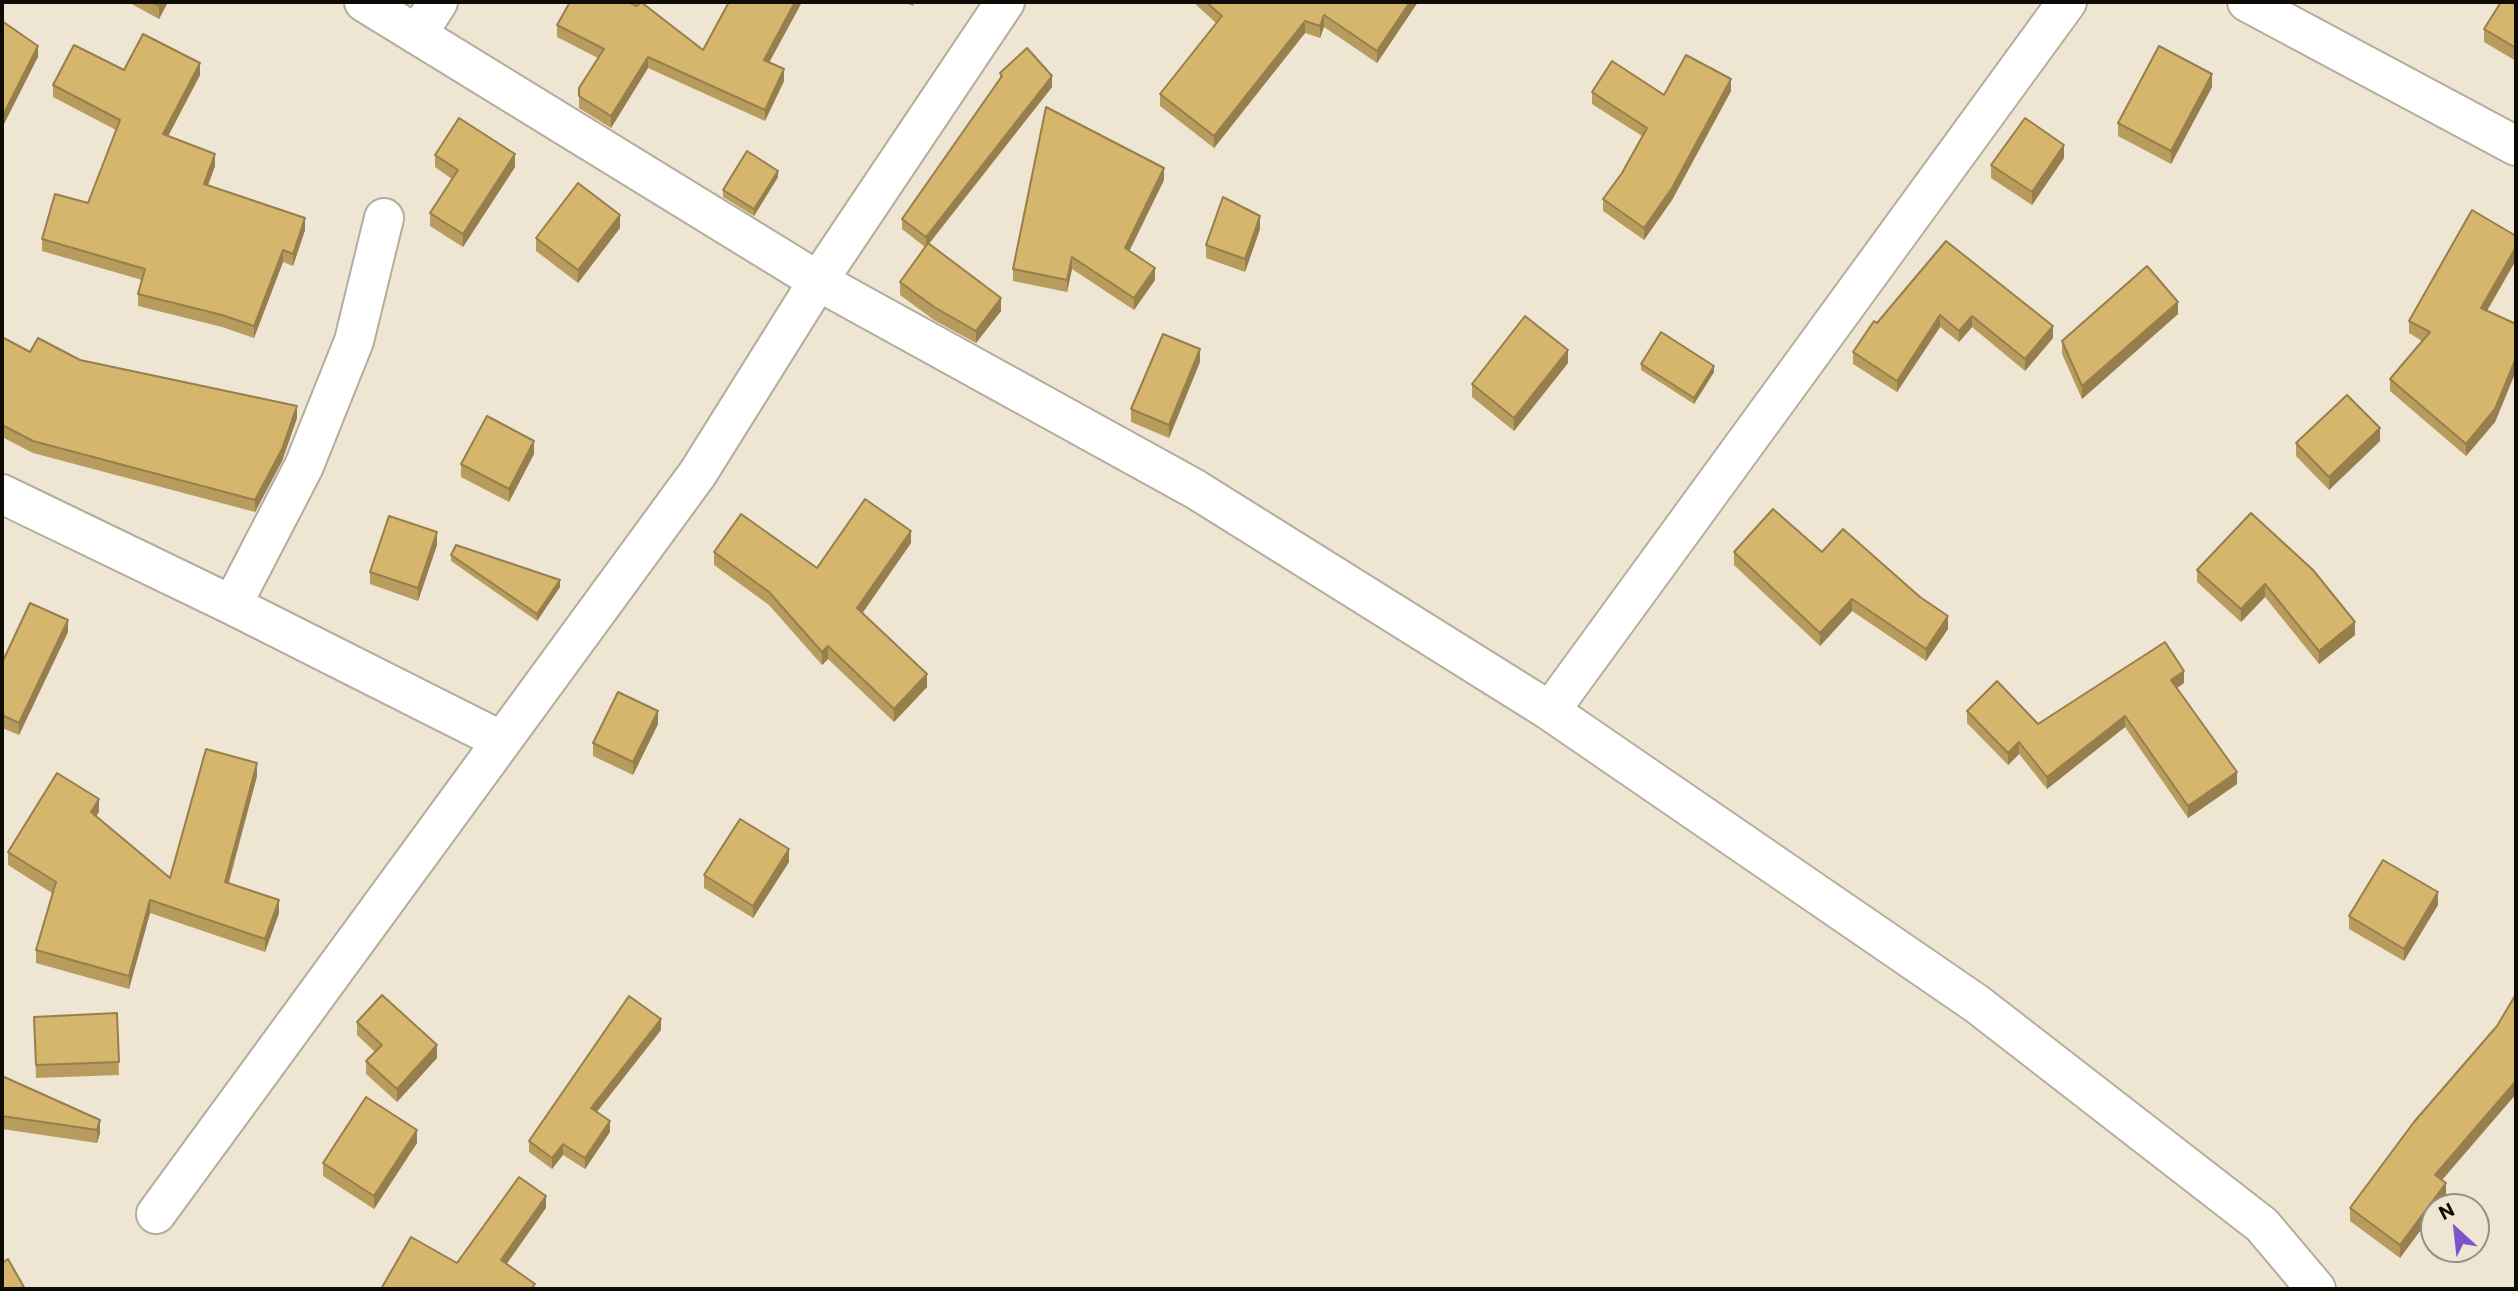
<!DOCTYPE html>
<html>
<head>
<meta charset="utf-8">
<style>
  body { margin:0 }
  #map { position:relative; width:2518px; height:1291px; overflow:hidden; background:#eee5d3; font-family:Commissioner,sans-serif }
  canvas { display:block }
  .frame { position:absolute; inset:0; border:4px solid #0f0c06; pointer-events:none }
  .north { position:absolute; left:2420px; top:1193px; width:70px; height:70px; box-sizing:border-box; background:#eee5d3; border:2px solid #958e81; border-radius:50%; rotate:333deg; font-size:19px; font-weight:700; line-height:28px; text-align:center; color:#0f0c06 }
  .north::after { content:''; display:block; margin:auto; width:24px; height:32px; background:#7e54cd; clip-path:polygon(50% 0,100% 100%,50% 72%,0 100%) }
</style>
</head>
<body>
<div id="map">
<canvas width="2518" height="1291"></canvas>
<div class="frame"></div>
<div class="north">N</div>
</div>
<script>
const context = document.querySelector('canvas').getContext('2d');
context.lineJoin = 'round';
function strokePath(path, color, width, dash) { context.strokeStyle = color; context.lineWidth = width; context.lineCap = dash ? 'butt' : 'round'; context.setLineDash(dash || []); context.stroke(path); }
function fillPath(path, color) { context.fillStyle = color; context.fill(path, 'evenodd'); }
const street = new Path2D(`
  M364,2L818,281L1195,489L1550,711L1977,1004L2262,1225L2316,1289
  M2247,2L2516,146
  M417,35L438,2
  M2,494L232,605L502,741
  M232,605L304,466L354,341L384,218
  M1550,711L2067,2
  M156,1214L698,473L818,281L1005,2`);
strokePath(street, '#b5ad9b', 42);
strokePath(street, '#fff', 38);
fillPath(new Path2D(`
  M128,2H168L159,19Z
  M729,2H802L769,62L784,81L765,121L648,68L611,128L579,108V88L598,58L557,37V25L703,50Z
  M904,2H915L913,6Z
  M1193,2H1418L1377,63L1324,27L1320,38L1305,33L1214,148L1160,106V94L1216,23Z
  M2516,2V61L2484,42V29Z
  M124,70L200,75L168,136L215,166L208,185L305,230L293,266L283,262L254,338L222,327L138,306V294L142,280L42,251V239L88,203L116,130L53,97V85Z
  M1000,73L1052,87L929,244L1001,311L976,343L934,320L900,295V282L925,247L902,229V219L1000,80Z
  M2212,87L2171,164L2118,136V123Z
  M1731,91L1672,200L1644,240L1603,211V199L1622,173L1642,136L1592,104V92L1664,95Z
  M435,155L515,167L463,247L430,226V213L452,179L435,167Z
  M2064,158L2032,205L1991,178V165Z
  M778,177L754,216L723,197V190Z
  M1164,180L1129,251L1155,280L1134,310L1072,269L1067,292L1013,281V269Z
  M620,228L578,283L536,251V238Z
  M1260,229L1245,272L1206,258V245Z
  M2516,236V260L2487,311L2516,324V371L2495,422L2466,456L2390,391V379L2422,341L2409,333V321Z
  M1946,241L2053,338L2025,371L1972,327L1959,342L1940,327L1897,392L1853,364V352Z
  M2178,314L2082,399L2062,354V341Z
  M2,337L30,352L80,360L297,418L282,461L255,512L33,453L2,437Z
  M1200,362L1169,438L1131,422V409Z
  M1568,363L1514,431L1472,397V384Z
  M1641,364L1714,372L1694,404L1641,370Z
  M2380,441L2329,490L2296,456V443Z
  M534,454L509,502L461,477V464Z
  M911,543L862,613L927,687L894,722L828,659L822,665L769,605L714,565V552L817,568Z
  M437,545L418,601L370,584V572Z
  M1734,552H1822L1948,629L1926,661L1852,611L1820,646L1734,565Z
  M451,555L560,587L537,621L451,561Z
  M2197,570H2313L2355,635L2319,664L2265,597L2241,622L2197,582Z
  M68,632L19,735L2,728V663Z
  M2184,683L2177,688L2237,784L2188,818L2125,727L2047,789L2019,754L2008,765L1967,723V711L2038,724Z
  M658,724L633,775L593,756V743Z
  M257,776L229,883L279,913L265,952L150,913L129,989L36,963V950L52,893L8,865V852L99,812L96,816L170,878Z
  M789,862L753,918L704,888V875Z
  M2438,905L2404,961L2349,929V916Z
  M2516,994V1094L2442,1180L2446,1196L2438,1207H2434V1212L2400,1258L2350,1221V1208L2497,1026Z
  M117,1013L119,1075L36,1078L34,1017Z
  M357,1022L437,1058L397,1102L366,1074V1061L375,1052L357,1035Z
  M661,1030L597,1112L610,1132L585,1169L563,1155L552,1169L529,1152V1141Z
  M2,1076L100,1120V1133L97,1143L2,1129Z
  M417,1143L374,1209L323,1176V1163Z`), '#b89c5e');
fillPath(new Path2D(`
  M161,2H168L159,19V6Z
  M795,2H802L764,72V60Z
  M1410,2H1418L1377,63V51Z
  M1324,15V27L1320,38V26Z
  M1305,21V33L1214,148V136Z
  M38,46V57L2,128V117Z
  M648,57V68L611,128V116Z
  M200,63V75L163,146V134Z
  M784,69V81L765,121V110Z
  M2212,74V87L2171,164V151Z
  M1052,76V87L926,247V237Z
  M1731,79V91L1672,200L1644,240V228Z
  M2064,145V158L2032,205V192Z
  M215,154V166L204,196V184Z
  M515,154V167L463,247V234Z
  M1164,168V180L1125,260V248Z
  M778,171V177L754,216V209Z
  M620,215V228L578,283V270Z
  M1260,216V229L1245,272V259Z
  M305,218V230L293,266V254Z
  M2516,247V260L2481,321V308Z
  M283,250V262L254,338V326Z
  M1072,257V269L1067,292V280Z
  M1155,268V280L1134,310V298Z
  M1001,298V311L976,343V331Z
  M2178,302V314L2082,399V386Z
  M1940,315V327L1897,392V381Z
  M1972,316V327L1959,342V331Z
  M2053,326V338L2025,371V359Z
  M1200,349V362L1169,438V425Z
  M1568,350V363L1514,431V418Z
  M2516,358V371L2495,422L2466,456V444Z
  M1714,366V372L1694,404V398Z
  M297,406V418L282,461L255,512V500Z
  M2380,428V441L2329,490V477Z
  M534,441V454L509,502V489Z
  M911,531V543L857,621V608Z
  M437,532V545L418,601V588Z
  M560,580V587L537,621V614Z
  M2265,584V597L2241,622V609Z
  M1852,599V611L1820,646V633Z
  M1948,616V629L1926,661V649Z
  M68,620V632L19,735V723Z
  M2355,622V635L2319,664V651Z
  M828,646V659L822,665V652Z
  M2184,671V683L2171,692V680Z
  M927,674V687L894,722V709Z
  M658,711V724L633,775V762Z
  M2125,716V727L2047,789V777Z
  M2019,742V754L2008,765V753Z
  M257,763V776L225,894V882Z
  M2237,772V784L2188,818V806Z
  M99,799V812L91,824V812Z
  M789,849V862L753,918V906Z
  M2438,892V905L2404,961V949Z
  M150,900V913L129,989V976Z
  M279,900V913L265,952V939Z
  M661,1019V1030L591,1119V1108Z
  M437,1045V1058L397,1102V1089Z
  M2516,1081V1094L2435,1188V1175Z
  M100,1120V1133L97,1143V1130Z
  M610,1121V1132L585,1169V1158Z
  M417,1130V1143L374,1209V1196Z
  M563,1144V1155L552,1169V1158Z
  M2446,1183V1196L2438,1207H2434V1212L2400,1258V1245Z
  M546,1196V1208L501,1272V1260Z`), '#967f4c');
const building = new Path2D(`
  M151,2H161L159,6Z
  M570,2H628L637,6L641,2L703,50L729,2H795L764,60L784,69L765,110L648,57L611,116L579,96V88L604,49L557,25Z
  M1206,2H1410L1377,51L1324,15L1320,26L1305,21L1214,136L1160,94L1222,16Z
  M2501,2H2516V48L2484,29Z
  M2,21L38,46L2,117Z
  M143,34L200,63L163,134L215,154L204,184L305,218L293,254L283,250L254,326L222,315L138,294L145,269L42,239L55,194L88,203L120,120L53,85L74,45L124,70Z
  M2159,46L2212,74L2171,151L2118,123Z
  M1027,48L1052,76L926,237L902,219L1002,76L1000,73Z
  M1686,55L1731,79L1672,188L1644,228L1603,199L1622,173L1647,128L1592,92L1612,61L1664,95Z
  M1046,107L1164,168L1125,248L1155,268L1134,298L1072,257L1067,280L1013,269Z
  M459,118L515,154L463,234L430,213L458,170L435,155Z
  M2025,118L2064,145L2032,192L1991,165Z
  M747,151L778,171L754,209L723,190Z
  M578,183L620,215L578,270L536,238Z
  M1223,197L1260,216L1245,259L1206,245Z
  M2472,210L2516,236V247L2481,308L2516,324V358L2495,409L2466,444L2390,379L2430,332L2409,321Z
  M1946,241L2053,326L2025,359L1972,316L1959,331L1940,315L1897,381L1853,352L1874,321L1877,323Z
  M928,243L1001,298L976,331L934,307L900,282Z
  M2147,266L2178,302L2082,386L2062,341Z
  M1525,316L1568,350L1514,418L1472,384Z
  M1661,332L1714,366L1694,398L1641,364Z
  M1163,334L1200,349L1169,425L1131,409Z
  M2,337L30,352L38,338L80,360L297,406L282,449L255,500L33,441L2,425Z
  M2347,395L2380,428L2329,477L2296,443Z
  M487,416L534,441L509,489L461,464Z
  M865,499L911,531L857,608L927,674L894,709L828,646L822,652L769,592L714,552L741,514L817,568Z
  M1773,509L1822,552L1843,529L1920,597L1948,616L1926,649L1852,599L1820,633L1734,552Z
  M2251,513L2313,570L2355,622L2319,651L2265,584L2241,609L2197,570Z
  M389,516L437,532L418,588L370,572Z
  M456,545L560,580L537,614L451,555Z
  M30,603L68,620L19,723L2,715V663Z
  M2165,642L2184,671L2171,680L2237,772L2188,806L2125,716L2047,777L2019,742L2008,753L1967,711L1997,681L2038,724Z
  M618,692L658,711L633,762L593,743Z
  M206,749L257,763L225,882L279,900L265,939L150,900L129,976L36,950L56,882L8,852L57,773L99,799L91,812L170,878Z
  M740,819L789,849L753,906L704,875Z
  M2383,860L2438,892L2404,949L2349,916Z
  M2516,994V1081L2435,1175L2446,1183L2400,1245L2350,1208L2414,1122L2497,1026Z
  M382,995L437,1045L397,1089L366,1061L382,1045L357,1022Z
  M629,996L661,1019L591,1108L610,1121L585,1158L563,1144L552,1158L529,1141Z
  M117,1013L119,1062L36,1065L34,1017Z
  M2,1076L100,1120L97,1130L2,1116Z
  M366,1097L417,1130L374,1196L323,1163Z
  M519,1177L546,1196L501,1260L535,1284L531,1289H381L411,1237L457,1263Z
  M8,1259L25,1289H2V1263Z`);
fillPath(building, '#d6b56d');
strokePath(building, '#967f4c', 2);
</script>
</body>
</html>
